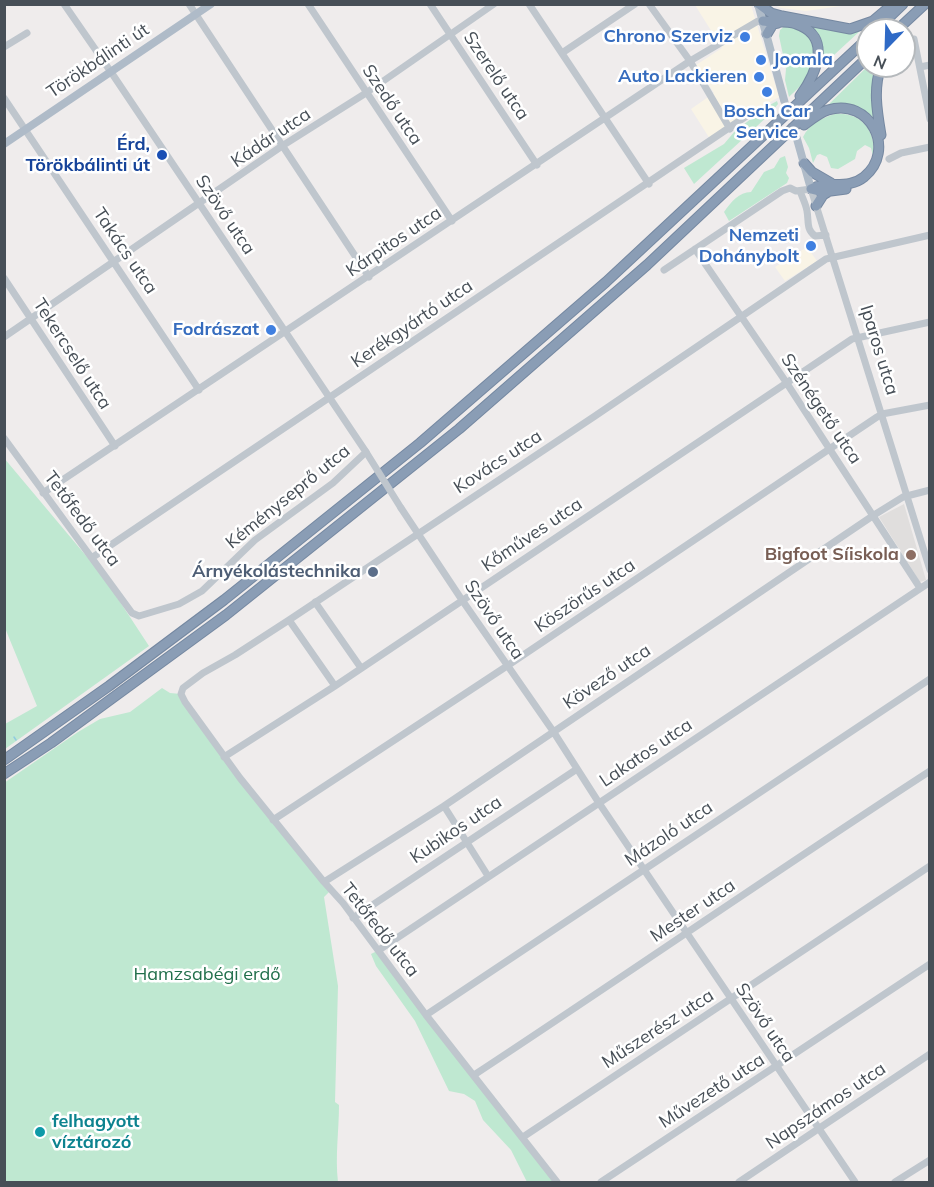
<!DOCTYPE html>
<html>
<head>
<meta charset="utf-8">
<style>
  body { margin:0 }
  #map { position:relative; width:934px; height:1187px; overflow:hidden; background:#efecec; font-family:Mulish,sans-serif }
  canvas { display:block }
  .frame { position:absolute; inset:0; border:6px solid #474f57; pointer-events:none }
  .north { position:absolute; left:856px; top:18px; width:60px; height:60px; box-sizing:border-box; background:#fff; border:2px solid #b5b9bc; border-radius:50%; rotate:203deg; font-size:16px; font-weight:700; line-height:24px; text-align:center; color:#474f57 }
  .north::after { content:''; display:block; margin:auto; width:21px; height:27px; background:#2f6ac6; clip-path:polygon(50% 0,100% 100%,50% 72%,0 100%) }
</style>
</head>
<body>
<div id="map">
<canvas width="934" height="1187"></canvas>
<div class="frame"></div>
<div class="north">N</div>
</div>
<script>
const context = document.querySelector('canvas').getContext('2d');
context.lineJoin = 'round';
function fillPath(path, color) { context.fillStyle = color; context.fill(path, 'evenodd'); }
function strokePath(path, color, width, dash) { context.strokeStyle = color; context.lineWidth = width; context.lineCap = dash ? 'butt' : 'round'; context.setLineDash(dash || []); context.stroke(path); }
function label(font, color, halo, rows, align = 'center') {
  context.font = font + ' Mulish,sans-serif'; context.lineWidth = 5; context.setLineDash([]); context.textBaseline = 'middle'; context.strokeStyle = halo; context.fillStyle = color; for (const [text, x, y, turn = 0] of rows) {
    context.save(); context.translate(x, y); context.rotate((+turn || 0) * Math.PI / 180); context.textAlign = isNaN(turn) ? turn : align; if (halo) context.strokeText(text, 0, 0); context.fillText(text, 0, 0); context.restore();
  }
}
fillPath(new Path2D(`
  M695,5H751L779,97L748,114L710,139L691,109L714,93L696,65L722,48Z
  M775,5H848L806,11L781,8Z
  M807,247L817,261L785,281L775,267Z`), '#f9f4e6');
fillPath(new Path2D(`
  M904,504L926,580L920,582L879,517Z`), '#e0dedd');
fillPath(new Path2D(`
  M786,25C803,25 819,44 815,62C813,76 798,88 789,97L785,80L786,69L779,36L780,30Z
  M810,25L851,33L860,31L821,67C823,53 818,36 810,25Z
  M868,66H877L875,119C861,105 846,104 827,106Z
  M777,101L778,104L769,115L694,184L684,168L724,144L735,131L768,106Z
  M835,114C860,112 877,130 873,156L871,148L865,145L857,151L855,159L838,169L831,168L827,157L820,154L817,155L813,163L809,148L803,137C809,124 822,118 835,114Z
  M785,156L788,167L786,173L789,178L787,183L729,221L724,212C731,202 739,192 751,192L764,172L774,168L780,158Z
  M4,458L103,576L149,646L5,749V724L37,706L5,628Z
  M162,688L170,693L181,694L224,757L331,890L324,897L338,986L335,1102L339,1105C339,1131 335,1156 338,1182H5L4,783L78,732L100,719L130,712Z
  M379,950L557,1182H527L511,1150L483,1120L475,1101L464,1094L449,1091L415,1021L376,966L371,954Z`), '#bfe8d1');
strokePath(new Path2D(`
  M14,737L16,740`), '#91cce0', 1.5);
strokePath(new Path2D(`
  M784,100L797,139`), '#cdcdce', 8, [8, 4]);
const highway = new Path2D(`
  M759,4L771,13L782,16L850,29L873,21L893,4
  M763,21C774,23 786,20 796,24C833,36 816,74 800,96
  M876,30L903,4
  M897,30L925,4
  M767,34L773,24L778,23
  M881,66C873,89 877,111 881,135
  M804,125C812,119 819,113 828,110C870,97 897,150 864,177C848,190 828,180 811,189
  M804,163L812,172L831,183
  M811,189L823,192L846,189
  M816,206L823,195L828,192
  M4,760L109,686L224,600L420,443L606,282L868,38
  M4,774L51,743L226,615L459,429L647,265L868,57`);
strokePath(highway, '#7588a1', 11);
strokePath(new Path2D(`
  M189,4L369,277
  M308,4L452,221
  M430,4L537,165
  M529,4L649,184
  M649,4L690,61L730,129
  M914,39L930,119
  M4,47L27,33
  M562,53L635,4
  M920,67L930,65
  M4,98L199,390
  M889,159L901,153L930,147
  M800,191C802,197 806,204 807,211C809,222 806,229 815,236L826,235
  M695,249L786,382L920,588
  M664,270L782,191L790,188L796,191L811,189L930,570
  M4,278L115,446
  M4,337L282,146L366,93L494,4
  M4,438L132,613L139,616L179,604L202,591L255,540L333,483L366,452L111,72L64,4
  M43,493L690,61L758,21H763
  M401,508L462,600L553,731L599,803L855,1182
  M93,557L748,115
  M315,602L361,668
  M289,620L335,686
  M224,757L335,686L852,339L930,322
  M444,806L488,876
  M273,820L507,666L877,417L882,414L930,405
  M324,882L444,806L874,515L903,497L930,490
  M353,918L577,769
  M379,950L930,582
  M426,1015L930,679
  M474,1075C626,975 776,871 930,771
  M523,1137L930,866
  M557,1182L426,1015L343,903L324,882L240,778L185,702L181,694L183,688L203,673L235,655L289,620L595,416L826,259L930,235
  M601,1182L930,964
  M739,1182L930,1054
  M895,1182L930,1160`), '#bfc6cd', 7);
strokePath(new Path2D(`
  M758,4L784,100
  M797,139L811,189
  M4,144L211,4`), '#afbbc8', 8);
strokePath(highway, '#8a9db5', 9);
strokePath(new Path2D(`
  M366,452L401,508`), '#bfc6cd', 7);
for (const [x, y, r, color] of [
  [745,37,6,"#3f7fe0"],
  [761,60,6,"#3f7fe0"],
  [759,77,6,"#3f7fe0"],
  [767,92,6,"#3f7fe0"],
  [162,155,6,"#1a4fb4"],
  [811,246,6,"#3f7fe0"],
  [271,330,6,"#3f7fe0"],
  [911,555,6,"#8d6e63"],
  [373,572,6,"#5c6f8a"],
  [40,1132,6,"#0f9aa8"]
]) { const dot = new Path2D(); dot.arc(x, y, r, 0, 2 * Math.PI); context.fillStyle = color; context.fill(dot); strokePath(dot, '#fff', 2); }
label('bold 18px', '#366cbe', '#fff', [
  ["Chrono Szerviz",733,37],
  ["Joomla",773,60,"left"],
  ["Auto Lackieren",747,77],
  ["Bosch Car",767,112,"center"],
  ["Service",767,133,"center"],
  ["Nemzeti",799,236],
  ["Dohánybolt",799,257],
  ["Fodrászat",259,330]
], 'right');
label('18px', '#474f57', '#fff', [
  ["Törökbálinti út",98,61,-34],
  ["Szerelő utca",496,76,56],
  ["Szedő utca",392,105,56],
  ["Kádár utca",271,138,-34],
  ["Szövő utca",225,215,56],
  ["Kárpitos utca",394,242,-34],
  ["Takács utca",125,251,56],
  ["Kerékgyártó utca",412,324,-34],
  ["Iparos utca",879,350,73],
  ["Tekercselő utca",72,354,57],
  ["Szénégető utca",821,409,56],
  ["Kovács utca",498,462,-33],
  ["Kéményseprő utca",288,497,-39],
  ["Tetőfedő utca",82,519,53],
  ["Kőműves utca",532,535,-34],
  ["Köszörűs utca",585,596,-34],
  ["Szövő utca",494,620,56],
  ["Kövező utca",607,677,-34],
  ["Lakatos utca",646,753,-34],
  ["Kubikos utca",456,830,-34],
  ["Mázoló utca",669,834,-34],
  ["Mester utca",693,911,-34],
  ["Tetőfedő utca",380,930,52],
  ["Szövő utca",765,1023,56],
  ["Műszerész utca",658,1029,-33],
  ["Művezető utca",712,1091,-33],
  ["Napszámos utca",826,1106,-34]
]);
label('bold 18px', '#164399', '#fff', [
  ["Érd,",150,145],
  ["Törökbálinti út",150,166]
], 'right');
label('bold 18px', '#785e54', '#fff', [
  ["Bigfoot Síiskola",899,555]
], 'right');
label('bold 18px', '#4e5e75', '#fff', [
  ["Árnyékolástechnika",361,572]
], 'right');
label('18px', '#216f4b', '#fff', [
  ["Hamzsabégi erdő",207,975]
]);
label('bold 18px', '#0d838f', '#fff', [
  ["felhagyott",52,1122],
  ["víztározó",52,1143]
], 'left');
</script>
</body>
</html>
